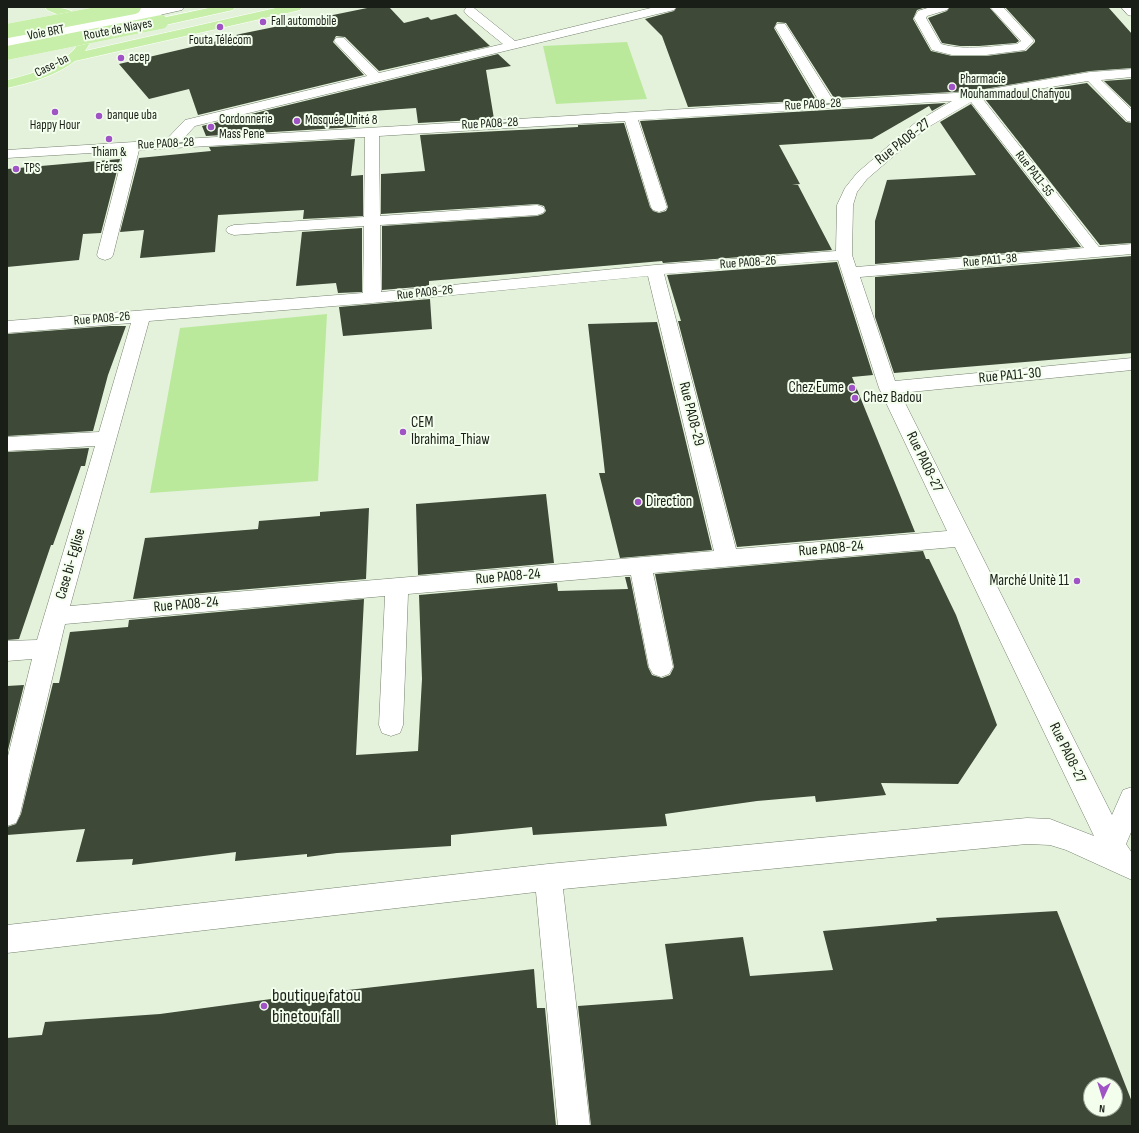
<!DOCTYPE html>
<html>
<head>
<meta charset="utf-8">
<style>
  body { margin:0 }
  #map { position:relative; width:1139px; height:1133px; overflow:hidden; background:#e4f2dc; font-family:"Sofia Sans Condensed",sans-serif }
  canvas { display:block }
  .frame { position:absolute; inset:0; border:8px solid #191e17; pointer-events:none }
  .north { position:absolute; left:1083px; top:1077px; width:40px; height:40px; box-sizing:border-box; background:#f3feed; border:1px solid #9ca497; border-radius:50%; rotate:184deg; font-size:11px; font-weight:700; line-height:16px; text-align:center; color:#191e17 }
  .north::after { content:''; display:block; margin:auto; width:14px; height:18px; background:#a053c5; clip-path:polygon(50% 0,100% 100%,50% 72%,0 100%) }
</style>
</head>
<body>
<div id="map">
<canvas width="1139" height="1133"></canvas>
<div class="frame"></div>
<div class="north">N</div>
</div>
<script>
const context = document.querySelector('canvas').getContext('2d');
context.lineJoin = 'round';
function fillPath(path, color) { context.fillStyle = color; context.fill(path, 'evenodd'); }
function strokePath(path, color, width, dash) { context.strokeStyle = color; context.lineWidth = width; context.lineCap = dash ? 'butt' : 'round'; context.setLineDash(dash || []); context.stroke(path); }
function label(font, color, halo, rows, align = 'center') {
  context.font = font + ' "Sofia Sans Condensed",sans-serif'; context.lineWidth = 4; context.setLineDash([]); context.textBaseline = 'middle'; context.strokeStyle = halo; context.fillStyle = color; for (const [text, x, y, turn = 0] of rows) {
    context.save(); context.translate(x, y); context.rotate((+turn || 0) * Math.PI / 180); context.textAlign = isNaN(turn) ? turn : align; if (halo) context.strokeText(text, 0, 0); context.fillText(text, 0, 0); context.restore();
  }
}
fillPath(new Path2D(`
  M627,42L647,99L556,104L543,46Z
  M327,314L318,481L150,493L180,328Z`), '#bbe99c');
fillPath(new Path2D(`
  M372,7H389L404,23L428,17L431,20L456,14L490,46L379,71L345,37L336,36L333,42L364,75L198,115L189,89L149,99L119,64L230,38L229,37L240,34Z
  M677,7H926L917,10L913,19L931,51L952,56H986L1026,51L1035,42V40L1005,7H1108L1132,34V68L1090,71L973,91L834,98L786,23L777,22L774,28L816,100L688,107L662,36L645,19L674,11Z
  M950,7H989L1019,41L1016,43L979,46H960L942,43L928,18L947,11Z
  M498,54L511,66L486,70L494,119L418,123L416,108L357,112L356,127L206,136L202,126Z
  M1132,79V108L1104,81Z
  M1087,83L1126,122L1132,123V243L1100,245L985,99Z
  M946,103L932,111L929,106L872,139L779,145L800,184L792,185H798L832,250L663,263L662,261L429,281V286L382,290V226L537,216L543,214L546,211L544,206L537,204L381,214V174L425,171L420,135L578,127V125L624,123L650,207L653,211L659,213L666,211L668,207L640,121Z
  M971,104L1081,247L875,264V221L887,180L976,175L940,122Z
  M355,139L351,176L363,175V216L303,219L304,210L218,215L215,252L140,258L144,230L120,232L139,158L211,151L209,147Z
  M120,159L101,233L83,234L79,260L7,267V169Z
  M362,228V292L338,293L336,283L296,286L302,232Z
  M1132,256V353L894,373L875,317V277Z
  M837,262L873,375L852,377L915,532L737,547L678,321H681L667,275Z
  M430,299L432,329L343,336L339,307Z
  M657,322L712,550L620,558L599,473H605L588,324Z
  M110,326H126L108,375L93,431L7,436V334Z
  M89,448L85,466H81L53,545H51L19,639L7,640V452Z
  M546,494L554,563L418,575L416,504Z
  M369,508L366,579L133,599L145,538L258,529L259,521L320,516V512Z
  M923,551L926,559H929L956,615L997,725L958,784L881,783L886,795L816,802L815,796L757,801L665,814L667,826L533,835L532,827L451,835V846L337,853L307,857V854L235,861L236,852L132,865L133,859L76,862L85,829L7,835V827L16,824L21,814L53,683H59L70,632L128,627L129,620L364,599L356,755L418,751L422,679L419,595L557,583L558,591L628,589L625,577H630L648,667L652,675L662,678L670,675L674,667L655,574Z
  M24,685L7,754V686Z
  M1057,911L1132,1102V1126H591L578,1006L673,999L665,944L743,937L750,976L833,970L823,931L937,921L936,918ZM1091,1085H1115V1109H1091Z
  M534,969L537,1008H545L556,1126H7V1038L42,1035L45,1022L160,1014L286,997Z`), '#3e4937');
const minor = new Path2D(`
  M161,7H184L182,10L155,16L151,15L149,12L151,9Z
  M470,7L474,8L515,41L655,7H676L674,10L670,11L195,126L183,139L819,101L775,27L777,24H785L787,27L833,100L973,92L1090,72L1132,69V77L1101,80L1132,110V122L1127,121L1088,81L982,98L1099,247L1132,244V254L860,277L895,381L1132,358V370L900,393L1112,815L1123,790L1132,787V830L1126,844L1132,853V880L1066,850L1050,845L1027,844L563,889L590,1126H558L536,892L7,953V925L548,864L1027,818L1050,819L1094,836L955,547L653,573L673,667L669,674L661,677L653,674L649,667L631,575L408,594L403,725L400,733L391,736L382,733L379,725L385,596L65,624L20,814L16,823L7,826V760L32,659L7,661V641L37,640L95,446L7,451V437L99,432L131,323L7,333V321L363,293L364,226L234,235L228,233L226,230L228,227L234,225L364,217L365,137L139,150L113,255L111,258L105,260L99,258L97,255L124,151L7,158V150L166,140L185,120L367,76L334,41L336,38H344L379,73L503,44L466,14L464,11L466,8ZM952,101L915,123L857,173L845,188L837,205L836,251L655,265L381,292L380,225L537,215L543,213L545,210L543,207L537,205L380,216L379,136L625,121L651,207L653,210L659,212L665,210L667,207L638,120ZM971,102L1084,248L856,267L852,255L853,205L857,192L867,179L925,129ZM838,260L879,388L947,531L736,549L664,274ZM648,276L714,551L70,606L149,321L372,303Z
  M931,7H949L947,10L927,16L926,18L941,44C966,51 992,46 1017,44L1021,41L990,7H1003L1034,41L1025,50L986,55H952L932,50L914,18L918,11Z
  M1121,7H1132V16L1128,15Z`);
const major = new Path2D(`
  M45,7C68,7 79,11 92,30L90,43L85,51L280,7H302L300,10L296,11L75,61C56,76 30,83 7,88V80C26,76 70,63 78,43C79,39 79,34 80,30L73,21L47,10Z
  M213,7H235L233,10L161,26L157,25L155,22L157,19Z`);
strokePath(minor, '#75826e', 1);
strokePath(major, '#fff', 1);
fillPath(minor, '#fff');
fillPath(major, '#c7efa9');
const minorBridge = new Path2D(`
  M7,41L155,12`);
const majorBridge = new Path2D(`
  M7,31L134,7
  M7,53L161,22`);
strokePath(minorBridge, '#75826e', 14, []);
strokePath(majorBridge, '#fff', 14, []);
strokePath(minorBridge, '#fff', 14);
strokePath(majorBridge, '#c7efa9', 14);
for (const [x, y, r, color] of [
  [263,22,4,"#a053c5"],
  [220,27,4,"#a053c5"],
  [121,58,4,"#a053c5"],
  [952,87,4,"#a053c5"],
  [55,112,4,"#a053c5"],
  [99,116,4,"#a053c5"],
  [297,121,4,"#a053c5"],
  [211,127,4,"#a053c5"],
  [109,139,4,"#a053c5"],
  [16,169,4,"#a053c5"],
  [852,388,4,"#a053c5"],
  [855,398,4,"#a053c5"],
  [403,432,4,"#a053c5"],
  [638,502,4,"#a053c5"],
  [1077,581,4,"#a053c5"],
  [264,1006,4,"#a053c5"]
]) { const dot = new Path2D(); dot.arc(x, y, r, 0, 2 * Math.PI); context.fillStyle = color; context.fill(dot); strokePath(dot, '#f3feed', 1.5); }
label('13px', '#191e17', '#f3feed', [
  ["Fall automobile",271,22],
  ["Fouta Télécom",220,41,"center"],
  ["acep",129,58],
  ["Pharmacie",960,80],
  ["Mouhammadoul Chafiyou",960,95],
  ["banque uba",107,116],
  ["Cordonnerie",219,120],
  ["Mass Pene",219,135],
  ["Mosquée Unité 8",305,121],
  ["Happy Hour",55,126,"center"],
  ["Thiam &",109,153,"center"],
  ["Fréres",109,168,"center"],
  ["TPS",24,169]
], 'left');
label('13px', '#191e17', '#f3feed', [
  ["Route de Niayes",118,30,-11],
  ["Voie BRT",46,33,-11],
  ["Case-ba",52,66,-27],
  ["Rue PA08-28",813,105,-3],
  ["Rue PA08-28",490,124,-3],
  ["Rue PA08-28",166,144,-3],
  ["Rue PA11-55",1034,174,52],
  ["Rue PA11-38",990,261,-5],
  ["Rue PA08-26",748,263,-4],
  ["Rue PA08-26",425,293,-6],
  ["Rue PA08-26",102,319,-5]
]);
label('15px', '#191e17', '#f3feed', [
  ["Rue PA08-27",903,142,-38],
  ["Rue PA11-30",1010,376,-5],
  ["Rue PA08-29",691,414,76],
  ["Rue PA08-27",924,462,64],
  ["Rue PA08-24",831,549,-5],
  ["Case bi- Eglise",71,564,-74],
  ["Rue PA08-24",508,577,-5],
  ["Rue PA08-24",186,605,-5],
  ["Rue PA08-27",1067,753,64]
]);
label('15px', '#191e17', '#f3feed', [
  ["Chez Eume",844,388,"right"],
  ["Chez Badou",863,398],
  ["CEM",411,423],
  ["Ibrahima_Thiaw",411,440],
  ["Direction",646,502],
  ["Marché Unitè 11",1069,581,"right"]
], 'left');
label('18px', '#191e17', '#f3feed', [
  ["boutique fatou",272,996],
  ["binetou fall",272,1017]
], 'left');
</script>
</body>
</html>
